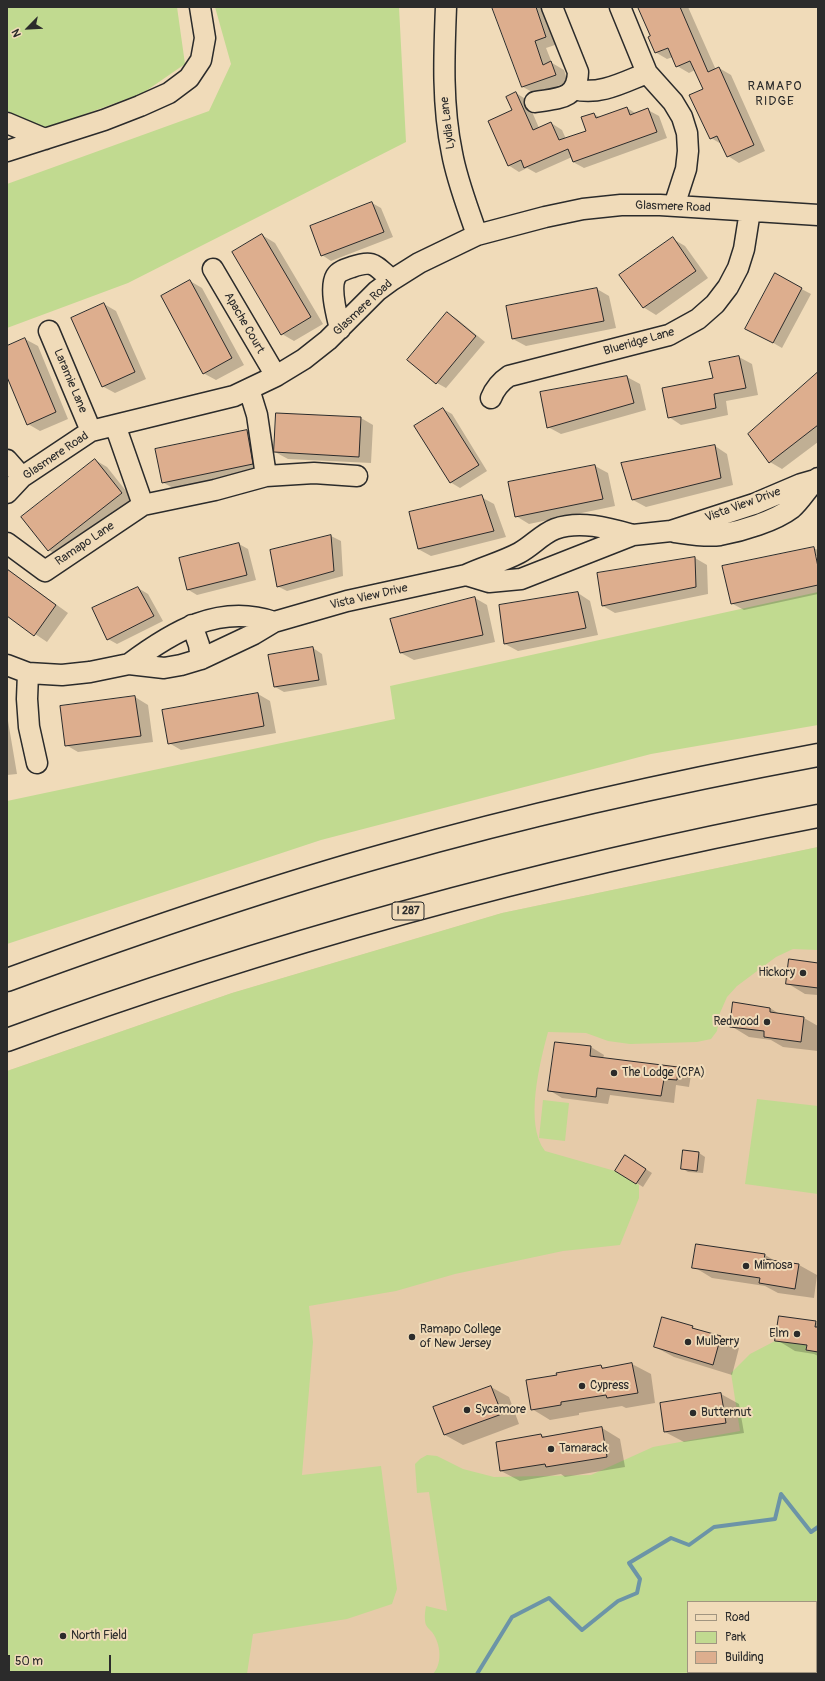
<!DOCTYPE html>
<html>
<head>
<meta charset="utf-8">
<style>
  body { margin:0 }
  #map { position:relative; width:825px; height:1681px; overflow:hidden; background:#f0dbb9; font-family:Pangolin,sans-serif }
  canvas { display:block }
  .frame { position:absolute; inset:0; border:8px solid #2b2b2b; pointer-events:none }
  .legend { position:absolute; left:687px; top:1601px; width:130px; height:72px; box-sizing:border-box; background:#f0dbb9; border:1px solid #a19580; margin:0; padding:5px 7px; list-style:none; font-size:12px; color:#2b2b2b }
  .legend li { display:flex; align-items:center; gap:8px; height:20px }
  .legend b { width:20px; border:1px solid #a19580 }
  .north { position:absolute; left:8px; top:8px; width:40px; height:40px; -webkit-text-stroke:3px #f0dbb9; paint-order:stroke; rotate:246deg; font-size:11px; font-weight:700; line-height:16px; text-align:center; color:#2b2b2b }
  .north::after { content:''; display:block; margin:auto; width:14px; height:18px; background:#2b2b2b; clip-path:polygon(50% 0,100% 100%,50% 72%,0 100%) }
  .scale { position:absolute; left:8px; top:1655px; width:103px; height:18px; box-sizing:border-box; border:2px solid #2b2b2b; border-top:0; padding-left:5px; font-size:12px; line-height:14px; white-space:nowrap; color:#2b2b2b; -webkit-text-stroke:3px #f0dbb9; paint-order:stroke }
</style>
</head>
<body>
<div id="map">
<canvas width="825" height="1681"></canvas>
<div class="frame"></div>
<ul class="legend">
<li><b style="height:5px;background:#f0dbb9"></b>Road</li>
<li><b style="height:11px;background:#c1da90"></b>Park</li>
<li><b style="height:11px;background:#ddae8e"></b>Building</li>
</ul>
<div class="north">N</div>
<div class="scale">50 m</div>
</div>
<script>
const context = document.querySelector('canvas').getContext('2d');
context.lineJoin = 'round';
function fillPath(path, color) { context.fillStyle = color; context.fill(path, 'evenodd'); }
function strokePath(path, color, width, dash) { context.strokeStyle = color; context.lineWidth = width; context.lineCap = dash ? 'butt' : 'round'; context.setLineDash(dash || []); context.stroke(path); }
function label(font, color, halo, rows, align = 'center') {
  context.font = font + ' Pangolin,sans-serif'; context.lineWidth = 4; context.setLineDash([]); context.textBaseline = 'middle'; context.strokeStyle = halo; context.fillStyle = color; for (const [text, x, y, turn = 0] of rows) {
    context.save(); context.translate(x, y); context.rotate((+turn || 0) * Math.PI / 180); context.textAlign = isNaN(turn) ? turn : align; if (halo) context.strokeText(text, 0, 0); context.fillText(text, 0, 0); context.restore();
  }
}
fillPath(new Path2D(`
  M818,847V1674H7V1071L232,993L502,913ZM688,1602H816V1672H688Z`), '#e6cba9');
fillPath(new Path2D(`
  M7,7H177L185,64L143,93L44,129L7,111Z
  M215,7H399L406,142L128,283L7,328V184L209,111L231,64Z
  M818,592V725L651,754L321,840L7,944V801L395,719L390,686Z
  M818,847V950L793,949L776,957L737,986L727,997L720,1013L717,1031L711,1039L697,1042L630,1044L608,1041L586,1033L548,1032C540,1062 524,1124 545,1151L615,1171L639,1185V1198L620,1245L563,1251L455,1274L396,1291L309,1306L313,1342L302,1475L381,1466L397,1589L392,1604L347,1619L253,1634L247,1674H7V1071L232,993L502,913Z
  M757,1099L818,1106V1194L745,1184Z
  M543,1100L569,1103L565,1141L539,1138Z
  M775,1341L807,1345L806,1351L818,1352V1624L816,1625V1602H688V1672H693L686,1674H433C442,1664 441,1647 434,1635C432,1631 428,1629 426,1625C424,1619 425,1612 426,1606L447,1611L429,1492L417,1493L415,1464L420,1459L427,1455L437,1456L463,1469L494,1477L591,1475L653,1447L740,1431L731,1373L750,1354Z`), '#c1da90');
fillPath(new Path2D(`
  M496,7H545L558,44L546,48L552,63L564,70L568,82L536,94L523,87L493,8Z
  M639,7H688L716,70L719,68L731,75L765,151L739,163L728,156L723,145L711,138L704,90L695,70L689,73L677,66L673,57L667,59L655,52L651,36Z
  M516,93L527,100L539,128L551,123L562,130L566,139L587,131L594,114L601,118L627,108L637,114L648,110L659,116L667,138L584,168L573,162L572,157L536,173L527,168L519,172L508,165Z
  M372,203L381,208L393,237L331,261L322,255Z
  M262,235L275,243L323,324L294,341L282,334Z
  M673,239L685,246L708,278L656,315L643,307Z
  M775,275L811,294L782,348L756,333Z
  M190,281L202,288L244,365L216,380L203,373Z
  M597,289L609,296L616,328L526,346L513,339L507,307Z
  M104,304L116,311L146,379L115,393L102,386Z
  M447,313L457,319L485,342L446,388L437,383Z
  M25,339L38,346L68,419L40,431L28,424L7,374V347Z
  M739,357L752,364L758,395L726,401L728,415L681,425L669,417Z
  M627,377L640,384L646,410L561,434L548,427Z
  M818,378V442L782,469L770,462Z
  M443,409L452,414L487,471L460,488L450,482Z
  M361,418L373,425L371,463L288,459L275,452Z
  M247,432L260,439L265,471L175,489L162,482L156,450Z
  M715,446L727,454L733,485L646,507L633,500L622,464Z
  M95,460L107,467L134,501L61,558L49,550L22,517Z
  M595,466L608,473L615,506L529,524L516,516L509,483Z
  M481,497L494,504L506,537L431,556L418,549Z
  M331,536L341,541L343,576L287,591L277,586L271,551Z
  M239,544L248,549L256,580L197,595L187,589Z
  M813,548L818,550V562L817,556H815L818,571V594L744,610L731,603Z
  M695,558L707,565L708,594L615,613L603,606Z
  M7,569L68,613L47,642L7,615Z
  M138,588L148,594L163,621L117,644L108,639Z
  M578,593L590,601L598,635L518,651L505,644L500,606Z
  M475,598L487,605L495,642L414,660L401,653L392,620Z
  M313,648L322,654L327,685L284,692L275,687Z
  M258,694L270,701L276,733L181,750L169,743Z
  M135,697L148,705L153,742L78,752L66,745L61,707Z
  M7,715L17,774L7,775Z
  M818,964V995L805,994L787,983Z
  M770,1008L781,1015L804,1018L818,1026V1051L783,1047L771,1040L749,1037L731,1026Z
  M556,1043L591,1047L604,1055L603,1058L678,1068L691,1075L689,1087L676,1085L674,1103L610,1095L608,1104L562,1098L549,1090Z
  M699,1153L705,1157L703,1173L688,1172L682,1168Z
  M631,1160L652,1173L643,1187L616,1170Z
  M765,1255L777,1262L799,1265L817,1275L814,1298L778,1293L765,1286L712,1278L694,1267Z
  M816,1322L818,1324V1356L814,1354L795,1351L777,1340Z
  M692,1327L702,1332L721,1337L739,1348L732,1375L674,1357L655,1347Z
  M632,1364L651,1374L655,1403L626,1408L622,1406L579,1413V1415L550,1420L532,1409L558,1376L601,1366L604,1368Z
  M491,1387L509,1397L519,1424L463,1445L445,1435L435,1408Z
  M721,1394L739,1404L744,1433L684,1442L665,1432Z
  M602,1428L620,1439L625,1467L565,1477L561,1474L520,1481L501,1471L541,1435L545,1437Z`), '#0003');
strokePath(new Path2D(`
  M477,1674L512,1617L549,1598L582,1630L618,1601L637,1593L640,1579L629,1563L671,1538L689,1545L714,1527L775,1519L781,1494L811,1532L818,1527`), '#6c94a7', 4);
const building = new Path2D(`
  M492,7H536L546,37L535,41L543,65L551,61L556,75L522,87Z
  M638,7H680L708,72L719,67L754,145L727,157L717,136L710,139L689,95L703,89L690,61L676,67L668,48L655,53L648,37L650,36Z
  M516,92L533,130L551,122L559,140L586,131L581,117L594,113L596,118L627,107L630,115L648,108L657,132L573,162L568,149L524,168L521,160L508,166L488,121L512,110L506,97Z
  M372,202L384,232L321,256L310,226Z
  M262,234L311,317L281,335L232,252Z
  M673,237L696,271L643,308L619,275Z
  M775,273L802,288L773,343L745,329Z
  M190,280L232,358L203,374L161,296Z
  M597,288L604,321L512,339L506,306Z
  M104,303L135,372L102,387L71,318Z
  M447,312L476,336L436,384L407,360Z
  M25,338L56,412L27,425L7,377V346Z
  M739,356L746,388L714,394L716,408L668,418L662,388L713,378L709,362Z
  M818,372V425L769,463L748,434Z
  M627,376L634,403L547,428L540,392Z
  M443,408L479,465L450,483L414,426Z
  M276,413L361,417L359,457L274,452Z
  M247,430L253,464L162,483L155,449Z
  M715,445L721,478L632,500L621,463Z
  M95,459L122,493L48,551L21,517Z
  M595,465L603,499L515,517L508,482Z
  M482,495L494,531L418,549L409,512Z
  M331,535L334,571L277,587L270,550Z
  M239,543L247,575L187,590L179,558Z
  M814,547L818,567V585L731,604L722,566Z
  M695,557L696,587L602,606L597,573Z
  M7,569L56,605L34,636L7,616Z
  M138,587L154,616L107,640L92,608Z
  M578,592L586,628L504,644L499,605Z
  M475,597L483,635L400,653L390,619Z
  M313,647L319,680L274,687L268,655Z
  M258,693L264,726L168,744L162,710Z
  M135,696L141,736L65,746L60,706Z
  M789,959L818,963V988L786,984Z
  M733,1002L770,1008V1012L804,1017L801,1042L764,1037V1031L730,1027Z
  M555,1042L591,1046L590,1056L678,1067L677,1080L664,1079L661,1096L597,1088L596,1097L548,1091Z
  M683,1150L699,1152L697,1171L681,1169Z
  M625,1155L646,1169L636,1184L615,1171Z
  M696,1244L765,1254L764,1259L799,1264L795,1289L759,1283L760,1278L692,1268Z
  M779,1316L816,1321L815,1327H818V1352L806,1350L807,1345L775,1341Z
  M662,1317L693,1326L692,1328L721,1336L713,1365L654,1347Z
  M632,1363L638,1393L607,1398L606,1395L561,1402V1405L531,1410L526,1380L557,1375L556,1373L601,1365L602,1368Z
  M491,1386L502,1414L444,1435L433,1407Z
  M721,1393L726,1423L664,1432L660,1403Z
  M602,1427L607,1457L546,1467L545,1464L500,1471L496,1442L541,1434L542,1437Z`);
fillPath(building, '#ddae8e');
strokePath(building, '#2b2b2b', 1);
const minor = new Path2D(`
  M446,7C444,56 442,105 452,153C457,181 468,208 477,235
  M620,7L647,73L673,102L682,117L687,133L688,151L686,169L674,206
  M574,89C599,96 624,82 647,73
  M535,102C558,98 577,100 578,72L552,7
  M7,123L45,139
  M7,151L104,120L140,106L169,93L189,78L201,60L205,38L200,7
  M213,269L276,376
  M340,329C337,316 329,288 336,276C339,271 346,269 352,267C375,259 375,266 392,280
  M49,331L91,431
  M249,389L257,415L266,476
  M491,398C495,388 500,382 509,376L669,335L698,319L715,304L728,287L738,268L744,249L750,211
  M115,425L143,505
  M7,460L22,477
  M7,493L22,477L91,431L234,396L276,376L304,359L328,340L377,291L392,280L419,263L477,235L545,217L583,209L621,205H660L818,215
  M675,532C689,534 705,537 720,535C742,531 775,521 792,508C802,499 808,487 818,478
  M7,543L45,571L143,505L215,490L266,476L314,473L357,476
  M466,575L489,582L521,579L633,535L671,531L754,504L801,484L815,480
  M192,625L199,645L201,659
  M129,664C172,632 219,603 274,622
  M7,665L28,673L62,675L90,672L129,664L164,668L181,665L201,659L254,634L274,622L347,601L466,575C483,567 502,562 519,553C532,546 542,534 555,529C580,520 608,528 633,535
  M28,673L27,699L29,727L37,763`);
const highway = new Path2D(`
  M7,980C133,934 260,890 389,854C530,814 674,782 818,755
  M7,1040C271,943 542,869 818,816`);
strokePath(minor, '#2b2b2b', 23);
strokePath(highway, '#2b2b2b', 25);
strokePath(minor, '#f0dbb9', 20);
strokePath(highway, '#f0dbb9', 22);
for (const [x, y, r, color] of [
  [803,973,4,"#2b2b2b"],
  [767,1022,4,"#2b2b2b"],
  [614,1073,4,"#2b2b2b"],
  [746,1266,4,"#2b2b2b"],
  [797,1334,4,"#2b2b2b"],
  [412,1337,4,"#2b2b2b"],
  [688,1342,4,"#2b2b2b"],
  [582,1386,4,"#2b2b2b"],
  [467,1410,4,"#2b2b2b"],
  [693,1413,4,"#2b2b2b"],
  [551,1449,4,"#2b2b2b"],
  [63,1636,4,"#2b2b2b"]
]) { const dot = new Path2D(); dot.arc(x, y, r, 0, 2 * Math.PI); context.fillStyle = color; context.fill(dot); strokePath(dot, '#f0dbb9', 1.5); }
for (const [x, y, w] of [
  [408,911,32]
]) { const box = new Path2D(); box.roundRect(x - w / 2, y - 9, w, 18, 3); context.fillStyle = '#f0dbb9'; context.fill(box); strokePath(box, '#2b2b2b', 1); }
label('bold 11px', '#2b2b2b', null, [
  ["I 287",408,911]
]);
label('12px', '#2b2b2b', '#f0dbb9', [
  ["Lydia Lane",448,123,-97],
  ["Glasmere Road",673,207,2],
  ["Glasmere Road",363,308,-43],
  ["Apache Court",244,323,60],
  ["Blueridge Lane",639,342,-16],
  ["Laramie Lane",70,381,67],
  ["Glasmere Road",56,456,-34],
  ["Vista View Drive",743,505,-20],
  ["Ramapo Lane",85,544,-34],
  ["Vista View Drive",369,597,-13]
]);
label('12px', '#2b2b2b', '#f0dbb9', [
  ["Hickory",795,973,"right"],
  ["Redwood",759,1022,"right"],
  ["The Lodge (CPA)",622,1073],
  ["Mimosa",754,1266],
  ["Ramapo College",420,1330],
  ["of New Jersey",420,1344],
  ["Elm",789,1334,"right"],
  ["Mulberry",696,1342],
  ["Cypress",590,1386],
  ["Sycamore",475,1410],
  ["Butternut",701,1413],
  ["Tamarack",559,1449],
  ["North Field",71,1636]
], 'left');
context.letterSpacing = '1px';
label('13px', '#2b2b2b', '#f0dbb9', [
  ["RAMAPO",775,87],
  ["RIDGE",775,102]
]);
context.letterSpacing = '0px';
</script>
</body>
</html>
